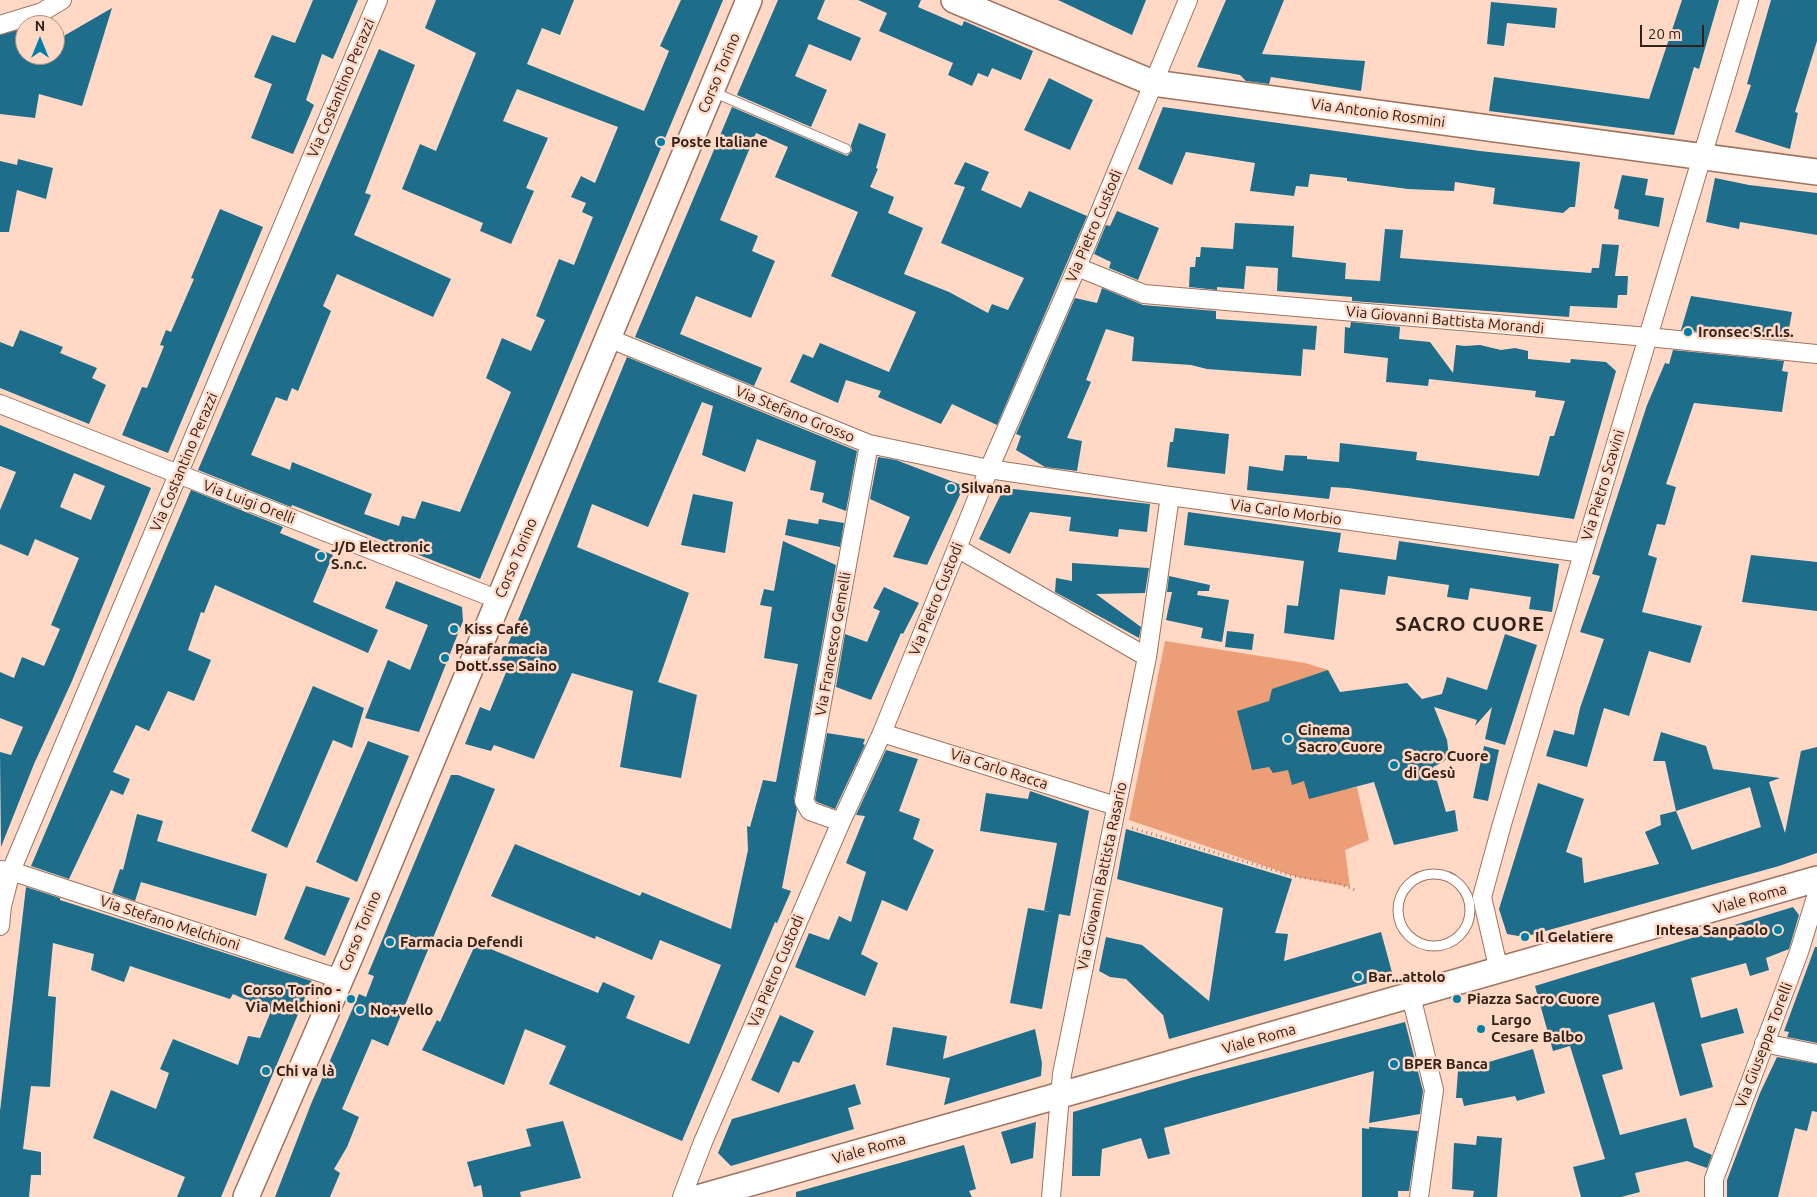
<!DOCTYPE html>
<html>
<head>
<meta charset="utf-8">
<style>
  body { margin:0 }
  #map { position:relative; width:1817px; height:1197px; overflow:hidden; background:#ffd9c6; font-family:Ubuntu,sans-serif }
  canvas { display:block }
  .north { position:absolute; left:15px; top:15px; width:50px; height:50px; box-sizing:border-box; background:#ffd9c6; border:1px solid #ad8f80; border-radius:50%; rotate:0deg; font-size:14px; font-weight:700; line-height:20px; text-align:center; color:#322118 }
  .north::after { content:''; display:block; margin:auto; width:18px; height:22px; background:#007fa4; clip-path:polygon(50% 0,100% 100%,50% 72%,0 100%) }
  .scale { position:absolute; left:1640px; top:25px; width:64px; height:22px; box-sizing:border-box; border:2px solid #322118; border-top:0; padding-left:6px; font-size:15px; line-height:18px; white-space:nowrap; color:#322118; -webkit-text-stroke:4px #ffd9c6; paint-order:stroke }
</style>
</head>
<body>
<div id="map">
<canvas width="1817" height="1197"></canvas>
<div class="north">N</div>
<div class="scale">20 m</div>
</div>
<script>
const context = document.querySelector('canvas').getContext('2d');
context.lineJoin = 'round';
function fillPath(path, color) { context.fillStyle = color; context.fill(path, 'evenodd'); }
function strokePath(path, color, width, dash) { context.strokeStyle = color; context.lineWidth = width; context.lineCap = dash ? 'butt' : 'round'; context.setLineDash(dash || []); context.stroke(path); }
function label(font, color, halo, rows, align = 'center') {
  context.font = font + ' Ubuntu,sans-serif'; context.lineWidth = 5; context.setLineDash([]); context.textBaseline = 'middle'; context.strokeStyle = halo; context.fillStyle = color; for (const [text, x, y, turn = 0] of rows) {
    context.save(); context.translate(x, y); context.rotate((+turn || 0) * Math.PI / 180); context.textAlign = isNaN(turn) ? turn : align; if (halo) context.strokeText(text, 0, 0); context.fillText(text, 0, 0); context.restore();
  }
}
fillPath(new Path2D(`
  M1165,641L1305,663L1328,670L1333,680L1346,789L1357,787L1369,840L1345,850L1350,887L1297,877L1129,820Z`), '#ec9e77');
fillPath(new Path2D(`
  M313,0H358L333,59L322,54L306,100L314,105L293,154L251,138L272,84L254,77L272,35L295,43Z
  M436,0H574L560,35L542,28L527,64L644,111L669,51L660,46L681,0H723L480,579L292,505L291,507L198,470L379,49L415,65L365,193L371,195L354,235L451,279L433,317L337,274L323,306L331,311L298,391L292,388L287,401L276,397L251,455L290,470L292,462L372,494L364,514L399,526L402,516L415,519L422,501L460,512L511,392L486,378L502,338L531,351L545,320L536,316L559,259L574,265L593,217L582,212L586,203L571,197L581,176L595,183L618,127L517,89L503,121L548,138L526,188L534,191L511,244L480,231L483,223L402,189L420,144L436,151L476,53L425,28Z
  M778,0H825L817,19L861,38L851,61L809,44L795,76L827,90L811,127L737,95Z
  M858,0H921L918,7L962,26L964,21L1033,51L1021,80L992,68L988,77L978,73L972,86L948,75L953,63L879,31L887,13Z
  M1058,0H1146L1132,35Z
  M1226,0H1284L1262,54L1365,61L1361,91L1271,77L1269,84L1246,81L1240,75L1197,67Z
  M1682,0H1719L1699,69L1694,67L1674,135L1489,111L1494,77L1649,99Z
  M1771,0H1817V41L1795,112L1798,113L1790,149L1735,132L1751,85L1747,84Z
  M1491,2L1557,8L1555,28L1507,23L1504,46L1487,44Z
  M112,8L82,106L39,94L35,118L0,114V35L25,28V55H55V41Z
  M1049,78L1093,100L1070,150L1024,130Z
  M732,107L847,156L852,151L851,145L859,123L886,134L876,168L878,169L870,187L894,197L888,213L923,228L904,274L949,292L988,313L992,304L1008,310L1024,278L941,243L965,187L954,184L965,162L989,172L981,190L1021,208L1029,191L1087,216L997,425L952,404L941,424L878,397L881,391L846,380L838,403L790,382L803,354L813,358L820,343L889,372L916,312L831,276L858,212L775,177L788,147L756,133L720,220L758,236L752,251L775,261L751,318L696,296L680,334L762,368L754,386L635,337Z
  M1163,107L1480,151L1580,162L1575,207H1570L1563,213L1493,204L1495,188L1455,182L1454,191L1408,189L1347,181V178L1310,174L1308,187L1296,186L1294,196L1250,191L1255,163L1186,152L1172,185L1138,169Z
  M18,159L53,168L46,199L17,190L9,232H0V161L17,165Z
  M1622,175L1648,179L1645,195L1664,198L1659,227L1618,219L1619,210L1614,208Z
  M1715,178L1749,185L1817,193V235L1740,222L1739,229L1706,222Z
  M220,209L263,227L168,453L122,435L142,387L147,388L164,346L160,345L166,330L171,332L194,279L191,278Z
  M1117,211L1159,228L1138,280L1109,268L1111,262L1094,254L1106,225L1110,226Z
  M1235,223L1294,226L1292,257L1346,263L1345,279L1380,281L1385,229L1403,230L1400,258L1591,273L1592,268H1599L1602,244L1619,245L1615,276H1628L1627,295H1618L1617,308L1570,306L1569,317L1352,301V297L1277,291L1278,268L1246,266L1244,289L1217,287V290L1189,287L1190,267H1195L1196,257H1200L1201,247L1233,249Z
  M1102,288L1143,305L1216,311V319L1317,326L1315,350L1303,349L1301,376L1207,369L1191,365L1132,361L1134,337L1106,329L1086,380L1091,382L1067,438L1082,441L1077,471L1045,467L1016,450L1021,436L1016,434L1075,298L1097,303Z
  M1691,296L1792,312L1787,340L1681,330Z
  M1351,322L1400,327L1399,339L1430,342L1453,373L1456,345L1465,346L1480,345L1501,350L1515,348L1528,351V359L1570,363L1571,359L1606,362L1616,371L1574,519L1348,488L1331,487L1329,499L1247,490L1249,466L1283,471L1285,455L1307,456V459L1339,462L1340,443L1417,452L1416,460L1539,476L1550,436H1554L1565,401L1535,397L1536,391L1429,379L1428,386L1386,382L1388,358L1344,353L1345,327L1350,328Z
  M20,330L63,347L60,353L97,368L92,378L106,385L89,424L0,388V342L13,347Z
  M1673,350L1784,361L1782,371L1788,372L1782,412L1694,403L1666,484L1676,487L1665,525L1657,524L1648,555L1657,558L1642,612L1702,626L1690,663L1649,651L1629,716L1604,708L1587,767L1546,756L1554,730L1574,735L1580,708L1604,639L1580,632L1600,576L1592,574L1647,405L1665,363L1669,364Z
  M627,357L857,451L846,511L822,502L824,493L810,490L816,461L757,439L745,472L702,455L713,406L702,402L648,527L592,504L577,547L689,593L658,682L697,695L681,778L620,767L633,691L572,673L534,759L494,745L491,751L465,744L480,707L490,711L507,670L499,666Z
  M0,425L151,488L72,681L34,764L1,847L0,752L11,755L23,727L0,718V672L14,678L22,657L44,666L60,629L51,625L79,558L35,539L28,556L0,544V510L16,472L0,466ZM74,473L105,486L91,520L60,507Z
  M1175,428L1229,434L1225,474L1167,467L1170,442H1173Z
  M878,457L896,460L964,486L927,565L893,557L910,517L870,499Z
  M1004,488L1150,504L1147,532L1119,529L1118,537L1069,531L1071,517L1030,512L1010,554L979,539Z
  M191,490L283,527L280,533L333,555L313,602L378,630L368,653L215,585L204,613L201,612L188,650L211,660L194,701L168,691L149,731L136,725L113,772L130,779L123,795L111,790L69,879L31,866Z
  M693,494L733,502L725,553L681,545Z
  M1188,512L1341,533L1338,552L1396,560L1399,541L1559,564L1552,612L1529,609L1531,597L1470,588L1468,600L1447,597L1449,585L1388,576L1385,595L1340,589L1334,640L1284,633L1287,605L1298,606L1304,561L1184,545Z
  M788,519L818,524L819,519L844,523L840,547L785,535Z
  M783,541L836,565L794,799L797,810L782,888L791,891L777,923L775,922L682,1141L549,1084L566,1046L525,1029L504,1085L422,1050L437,1020L440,1022L476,943L598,993L603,982L635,996L626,1018L689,1044L721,965L660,940L652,960L596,936L595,939L491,896L515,844L640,896L642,892L731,929L748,850L747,826L750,827L763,780L776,782L798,664L764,658L772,607L760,605L764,589L774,591Z
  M1751,555L1817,562V611L1742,602Z
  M1072,563L1149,568L1145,593L1096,594L1141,627L1139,638L1055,592L1056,578L1072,581Z
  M1169,576L1210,585L1209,591H1198L1197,595L1229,600L1222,642L1201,638L1203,628L1166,620L1172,592H1167Z
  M396,581L462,607L463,621L419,732L365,718L388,660L410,670L428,625L385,608Z
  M884,587L919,603L903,634L901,633L871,700L836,687L845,634L867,642L880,611L873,608Z
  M1227,631L1254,634L1252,650L1225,647Z
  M1505,634L1537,645L1505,745L1485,739L1492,707L1475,726L1477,720L1434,707L1447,740L1449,756L1443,762L1433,767L1446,812L1455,810L1458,831L1394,845L1374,782L1309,799L1304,781L1292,785L1288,770L1273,773L1269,767L1252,770L1237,711L1269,701L1272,689L1328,670L1340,692L1407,683L1422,699L1442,694L1447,677L1487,690Z
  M313,686L364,708L352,748L333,740L287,848L251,831Z
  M1661,732L1706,746L1713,769L1780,778L1769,782L1785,833L1801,751L1817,747V853L1779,866L1524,937L1507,934L1499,909L1538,783L1584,799L1566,852L1582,858L1584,883L1659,864L1645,832L1661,825L1660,815L1676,811L1665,761H1653ZM1750,787L1761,827L1692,850L1676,811Z
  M827,733L865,739L863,744L865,745L835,809L817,802L815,799Z
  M368,741L409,756L357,882L316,862Z
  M1484,746L1499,750L1488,801L1473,798Z
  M886,750L918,759L899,811L920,819L913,839L934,850L907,911L882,900L861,954L878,963L865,996L795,967L809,933L829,940L839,916L851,922L866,872L846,863L865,816L856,815Z
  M451,775H458L495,789L388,1046L372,1039L342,1109L359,1117L347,1147L334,1169L340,1173L330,1197H275L311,1104L359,994L366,997L374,976L368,974Z
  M1030,791L1089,811L1070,916L1059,914L1042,1009L1010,1003L1028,908L1052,912L1044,911L1057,843L980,831L986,793L1028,799Z
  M137,814L163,821L157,841L267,874L256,916L141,882L135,901L112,893L120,869L123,870Z
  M1126,829L1292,879L1275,933L1288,934L1284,961L1381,932L1393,976L1169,1039L1163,1015L1126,979L1110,977L1099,971L1106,937L1142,945L1209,1001L1223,908L1117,879Z
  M306,886L350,898L325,956L284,939Z
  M26,887L60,898V900L312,981L221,1197H177L185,1177L93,1138L111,1090L156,1109L169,1073L160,1069L173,1039L238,1065L248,1036L260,1038L271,1011L233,994L230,999L130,966L124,982L91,970L94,954L53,943L48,996L56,997L50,1087L31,1086L23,1149L41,1152V1175H31L29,1197H0V1111Z
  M1793,907L1799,915L1789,949L1766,958L1769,970L1750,976L1746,963L1691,978L1701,1018L1737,1008L1744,1033L1701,1044L1713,1087L1680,1096L1654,1002L1608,1015L1623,1069L1602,1075L1620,1135L1686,1118L1694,1147L1712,1155L1707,1168L1687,1161L1635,1173L1640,1192L1621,1197H1581L1573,1167L1605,1159L1570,1046L1553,1051L1535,986Z
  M1815,947H1817V1043L1787,1037L1789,1032L1784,1031Z
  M780,1015L814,1031L799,1063L793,1061L779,1093L751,1080Z
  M1405,1022L1423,1091L1420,1114L1369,1123L1374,1071L1164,1128L1170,1154L1148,1159L1141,1138L1102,1149L1100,1176H1072L1073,1112L1194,1077Z
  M893,1027L947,1036L943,1059L1035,1029L1042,1063L1041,1076L944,1105L950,1078L886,1065Z
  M1533,1049L1545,1093L1517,1101L1515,1096L1464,1106L1462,1098H1456L1458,1071Z
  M1777,1057L1817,1064V1112L1812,1111L1807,1131L1795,1128L1778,1197H1727V1180L1760,1093Z
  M855,1084L861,1104L848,1108L854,1129L731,1166L718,1153L732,1119Z
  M563,1121L581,1178L520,1192L521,1197H483L481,1185L474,1187L467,1162L531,1146L526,1129Z
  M1036,1122L1033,1158L1011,1164L1001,1132Z
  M1369,1127L1418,1131L1409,1191H1398V1197H1362V1128L1369,1129Z
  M1477,1136L1502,1138L1497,1197H1473L1474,1191L1452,1189L1454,1143L1476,1145Z
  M964,1145L976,1189L969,1191L972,1197H796V1192Z`), '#1e6e8b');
const lane = new Path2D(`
  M713,92L846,149
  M1398 910a36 36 0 1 1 72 0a36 36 0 1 1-72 0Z`);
const street = new Path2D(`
  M0,25L42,12L62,0
  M1077,267L1144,294L1648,337L1817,354
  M608,338L869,444L989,469L1170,496L1583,553
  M0,404L499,600
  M957,548L1147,657
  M882,733L1116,806
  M841,822L810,811L804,801L869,444
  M0,870L11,871L340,979
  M0,926L2,906L11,871L378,0
  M1499,971L1482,897L1502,824L1749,0
  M1411,996L1434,1090L1419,1197
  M1764,1043L1817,1054
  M682,1197L703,1142L841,822L882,733L989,469L1077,267L1188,0
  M1051,1197L1062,1074L1147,657L1170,496
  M1714,1197V1179L1799,952L1817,894`);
const secondary = new Path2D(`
  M954,0L1153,83L1817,172
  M246,1197L350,957L749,0
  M701,1197C1073,1091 1445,987 1817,879`);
strokePath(lane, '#9d735e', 11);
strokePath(street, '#9d735e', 20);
strokePath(secondary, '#9d735e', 28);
strokePath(new Path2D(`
  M1132,828L1294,876L1340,884L1355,890`), '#9e8274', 3, [1, 4]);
strokePath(lane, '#fff', 9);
strokePath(street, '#fff', 18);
strokePath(secondary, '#fff', 25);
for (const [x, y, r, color] of [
  [661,142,5,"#007fa4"],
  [1688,332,5,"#007fa4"],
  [951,488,5,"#007fa4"],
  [321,556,5,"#007fa4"],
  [454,629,5,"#007fa4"],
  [445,658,5,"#007fa4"],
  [1288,739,5,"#007fa4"],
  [1394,765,5,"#007fa4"],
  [1778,930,5,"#007fa4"],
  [1525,937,5,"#007fa4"],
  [390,942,5,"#007fa4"],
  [1358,977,5,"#007fa4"],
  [351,999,5,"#007fa4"],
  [1457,999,5,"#007fa4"],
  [360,1010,5,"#007fa4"],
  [1481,1029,5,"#007fa4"],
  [1394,1064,5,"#007fa4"],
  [266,1071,5,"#007fa4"]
]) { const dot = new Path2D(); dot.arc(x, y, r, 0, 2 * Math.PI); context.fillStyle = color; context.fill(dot); strokePath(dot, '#ffd9c6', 2); }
label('15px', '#322118', '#ffd9c6', [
  ["Corso Torino",719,73,-67],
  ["Via Costantino Perazzi",341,88,-67],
  ["Via Antonio Rosmini",1378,113,8],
  ["Via Pietro Custodi",1094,226,-67],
  ["Via Giovanni Battista Morandi",1445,320,5],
  ["Via Stefano Grosso",795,414,22],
  ["Via Costantino Perazzi",184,462,-67],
  ["Via Pietro Scavini",1603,485,-73],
  ["Via Luigi Orelli",249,502,21],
  ["Via Carlo Morbio",1286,512,8],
  ["Corso Torino",516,558,-67],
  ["Via Pietro Custodi",936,599,-68],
  ["Via Francesco Gemelli",833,644,-80],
  ["Via Carlo Racca",999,769,18],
  ["Via Giovanni Battista Rasario",1102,876,-78],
  ["Viale Roma",1750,899,-16],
  ["Via Stefano Melchioni",170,923,18],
  ["Corso Torino",360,931,-67],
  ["Via Pietro Custodi",776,971,-67],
  ["Viale Roma",1259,1039,-16],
  ["Via Giuseppe Torelli",1764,1045,-69],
  ["Viale Roma",869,1149,-16]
]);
label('bold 15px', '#322118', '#ffd9c6', [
  ["Poste Italiane",671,142],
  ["Ironsec S.r.l.s.",1698,332],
  ["Silvana",961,488],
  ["J/D Electronic",331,547],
  ["S.n.c.",331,564],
  ["Kiss Café",464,629],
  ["Parafarmacia",455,649],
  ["Dott.sse Saino",455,666],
  ["Cinema",1298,730],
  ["Sacro Cuore",1298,747],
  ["Sacro Cuore",1404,756],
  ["di Gesù",1404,773],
  ["Intesa Sanpaolo",1768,930,"right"],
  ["Il Gelatiere",1535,937],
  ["Farmacia Defendi",400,942],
  ["Bar...attolo",1368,977],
  ["Corso Torino -",341,990,"right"],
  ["Via Melchioni",341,1007,"right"],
  ["Piazza Sacro Cuore",1467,999],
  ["No+vello",370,1010],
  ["Largo",1491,1020],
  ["Cesare Balbo",1491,1037],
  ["BPER Banca",1404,1064],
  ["Chi va là",276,1071]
], 'left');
context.letterSpacing = '1px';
label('bold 20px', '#322118', '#ffd9c6', [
  ["SACRO CUORE",1470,624]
]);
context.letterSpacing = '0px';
</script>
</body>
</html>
